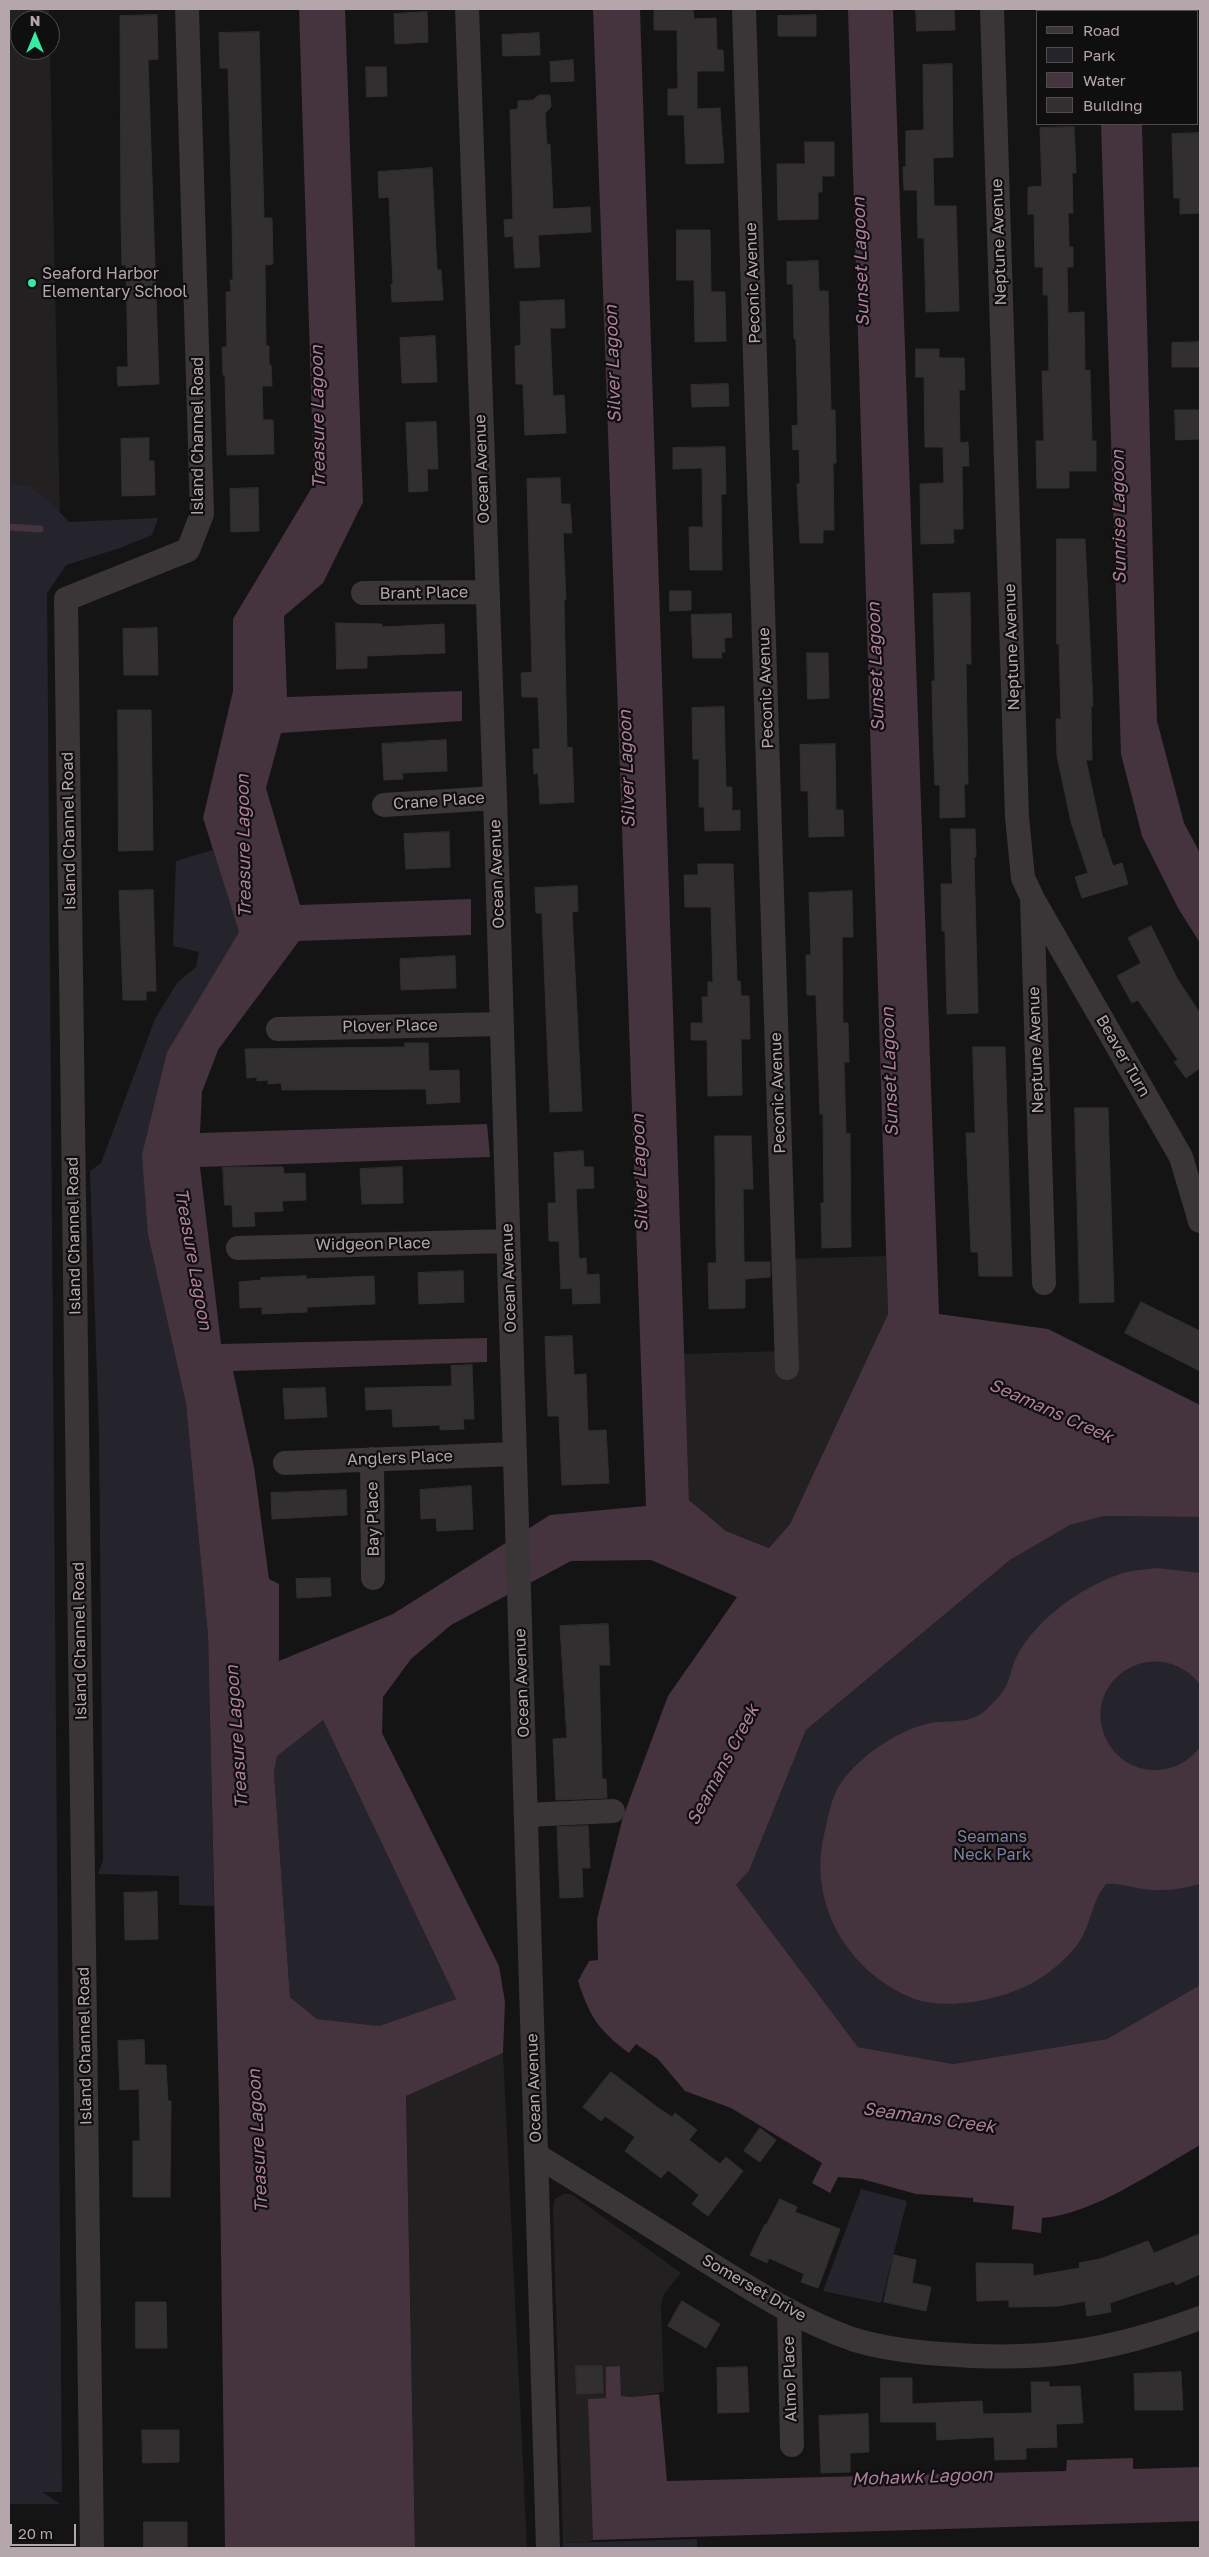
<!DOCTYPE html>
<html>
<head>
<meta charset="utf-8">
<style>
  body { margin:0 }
  #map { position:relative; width:1209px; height:2557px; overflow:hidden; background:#151414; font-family:"Golos Text",sans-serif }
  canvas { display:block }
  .frame { position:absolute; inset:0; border:10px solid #b5a6ac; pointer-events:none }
  .legend { position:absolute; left:1036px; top:10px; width:162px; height:115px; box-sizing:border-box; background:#100f0f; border:1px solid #524b4e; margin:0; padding:6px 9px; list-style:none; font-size:15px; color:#b5a6ac }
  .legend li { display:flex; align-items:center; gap:10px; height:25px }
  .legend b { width:25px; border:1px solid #524b4e }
  .north { position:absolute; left:10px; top:10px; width:50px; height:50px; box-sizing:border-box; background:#100f0f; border:1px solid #524b4e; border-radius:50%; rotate:0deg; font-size:14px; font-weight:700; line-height:20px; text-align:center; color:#b5a6ac }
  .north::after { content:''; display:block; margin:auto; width:18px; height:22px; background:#37eba3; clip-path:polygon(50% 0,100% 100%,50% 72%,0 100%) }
  .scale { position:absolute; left:10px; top:2524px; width:66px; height:22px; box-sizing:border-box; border:2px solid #b5a6ac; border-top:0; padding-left:6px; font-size:15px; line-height:18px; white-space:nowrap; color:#b5a6ac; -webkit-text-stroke:4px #100f0f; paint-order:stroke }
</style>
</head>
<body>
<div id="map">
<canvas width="1209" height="2557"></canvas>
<div class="frame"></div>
<ul class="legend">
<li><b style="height:6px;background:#3a3536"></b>Road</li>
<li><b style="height:14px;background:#25242d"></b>Park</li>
<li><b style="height:14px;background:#45333d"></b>Water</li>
<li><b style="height:14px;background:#312f2f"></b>Building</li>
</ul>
<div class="north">N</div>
<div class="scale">20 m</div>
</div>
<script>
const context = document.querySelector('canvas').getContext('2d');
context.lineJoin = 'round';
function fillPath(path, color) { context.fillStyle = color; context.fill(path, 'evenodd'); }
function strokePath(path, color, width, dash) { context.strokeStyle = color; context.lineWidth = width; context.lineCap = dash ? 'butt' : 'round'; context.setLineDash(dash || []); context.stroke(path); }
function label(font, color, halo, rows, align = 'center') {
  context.font = font + ' "Golos Text",sans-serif'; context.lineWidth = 4.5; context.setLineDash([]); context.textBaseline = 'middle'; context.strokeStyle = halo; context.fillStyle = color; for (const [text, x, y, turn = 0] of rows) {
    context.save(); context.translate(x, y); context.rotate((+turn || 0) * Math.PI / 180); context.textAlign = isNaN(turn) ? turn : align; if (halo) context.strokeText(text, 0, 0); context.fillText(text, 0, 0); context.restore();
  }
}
fillPath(new Path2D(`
  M9,9H49V20H20V50H50L60,522L9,517Z
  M886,1256L888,1314L790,1524L769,1548L726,1531L689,1500L684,1354L784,1351L782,1259Z
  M503,2053L527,2548H415L406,2096Z
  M563,2194H571L681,2273L664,2294L661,2304L664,2392L631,2397L621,2396L620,2366L606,2368V2398L593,2540L589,2542L563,2543L553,2209L555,2199Z`), '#222020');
fillPath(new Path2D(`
  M9,484L29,486L47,499L69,522L158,518L152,535L120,548L66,565L47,593L62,2492H42L61,2504H9Z
  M213,850L239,932L167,1052L148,1235L186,1404L208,1636L214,1906L179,1905V1876L98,1874L103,1861L99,1434L90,1171L101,1163L155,1019L177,983L196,967L199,952L173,946L176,861Z
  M1104,1516L1200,1517V1985L1107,2039L953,2064L858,2047L736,1885L749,1871L806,1730L1010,1560L1070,1525Z
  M323,1720L456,1999L379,2026L317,2019L290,1997L274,1772L276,1756Z
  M861,2189L907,2201L881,2303L823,2291Z
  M697,2539V2548H563V2543Z`), '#25242d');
fillPath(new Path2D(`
  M299,9H345L363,502L323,583L284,616L287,697L462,691V721L281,733L266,788L300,905L471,899V935L299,941L203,1070L200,1133L487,1124L490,1157L200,1167L221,1344L487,1338V1362L233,1371L254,1467L269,1579L279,1584V1661L393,1614L550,1515L646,1506L593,9H640L689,1500L726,1531L769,1548L790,1524L888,1314L848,9H893L939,1314L1048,1329L1200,1405V1517L1104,1516L1070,1525L1010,1560L806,1730L749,1871L736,1885L858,2047L953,2064L1107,2039L1200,1985V2145C1156,2170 1092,2215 1042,2218L1041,2233L1012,2229L1014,2206L973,2202V2198L916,2194L862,2179L838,2177L830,2193L812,2183L822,2163L731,2108L685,2091L658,2059L636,2044L629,2053C598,2030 590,2017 578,1981L589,1961L598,1960L597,1919L623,1817L668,1696L737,1597L651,1560L571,1561L451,1625L411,1659L383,1697L382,1733L499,1966L505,2002L503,2053L406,2096L415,2548H225L219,2103L208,1636L186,1404L148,1235L142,1155L167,1052L239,932L203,818L233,691V619L314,484ZM323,1720L456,1999L379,2026L317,2019L290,1997L274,1772L277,1756Z
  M1098,9H1139V11H1098Z
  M1101,124H1142L1157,721L1184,823L1200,853V943L1178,908L1142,836L1121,754Z
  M1156,1568L1200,1573V1684C1154,1629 1073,1685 1110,1746C1119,1760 1135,1769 1151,1770C1171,1771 1188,1763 1200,1747V1884C1179,1890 1159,1892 1137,1888C1125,1886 1118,1883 1106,1884C1091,1902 1091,1927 1077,1945C1068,1957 1051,1972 1039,1979C1008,1999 947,2012 912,1998C847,1971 808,1903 824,1835C828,1818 831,1797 841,1783C859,1757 895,1732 926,1724C946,1719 970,1726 987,1709C993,1703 1001,1695 1005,1688C1010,1679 1011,1668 1016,1658C1034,1621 1081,1587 1120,1574C1131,1570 1144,1570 1156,1568Z
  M620,2366L621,2396L631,2397L659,2394L667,2481L1066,2471L1067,2460L1133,2458V2469L1200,2467V2521L593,2540L588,2399L606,2398V2367Z`), '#45333d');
strokePath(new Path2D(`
  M9,527L40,529
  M199,1090L214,1051`), '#45333d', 7);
const building = new Path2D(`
  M916,9H954L955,30L917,31Z
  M693,10L694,19L716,18L717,50H723L724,71H697V109L720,108L724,163L686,164L684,115H668V89H678L677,30H654V11Z
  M427,12L428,42L395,44L394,14Z
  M157,15L158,59L148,60L159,384L118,386L117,367H128L126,265H122L121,221L120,16Z
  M816,15V36H778V16Z
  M259,32L264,218H272L273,264L265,265L266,346H269V365H271L272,386H262L263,420H273L274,454L227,455L225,375H223L222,347H227L226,292H231L230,280H233L232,219L228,68H220L219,33Z
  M539,33L540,55L503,56L502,35Z
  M573,60L574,81L551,82L550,62Z
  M952,64L953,157L933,158L934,206H956L959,311L926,312L924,238H918L917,190H904L903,167H906V131L924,130L923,65Z
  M366,67H386L387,96L367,97Z
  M539,95H550L551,107L545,113L547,145L550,144L553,209L590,207L591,232L538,235L540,267L515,268L513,236L505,237L504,220L513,219L510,110L518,109V101L533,100Z
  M1074,127L1076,173H1072L1073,213H1068L1069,247H1073V267H1067L1068,313L1084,312L1085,371L1090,370L1092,441H1096V471H1069V488H1037L1036,441H1044L1042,371H1049L1048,295H1043V267H1035L1034,214H1028V187L1042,186L1040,128Z
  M1200,133V213L1180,214V198H1174L1172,134Z
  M805,142H834V176H822V192H818V219L778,220L777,164H805Z
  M432,168L437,270H441L443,300L392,302L391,284H393L389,197L379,198L378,172Z
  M677,230H710L711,292H725L726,341L695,342L694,280H677Z
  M818,261L819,291H828L831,410H835L836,463H833L834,530H823V543H800L797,484H800L799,449L793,450L792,426L798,425L796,339H794L793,284H787V262Z
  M564,300L565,328H550L553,396L564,395L566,433L525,435L523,384H516L515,346L521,345L520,302Z
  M435,336L437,382L402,383L400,338Z
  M1200,342V367H1172V343Z
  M916,349H939V358H964L965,390H959L960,443L968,442L969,466H962L963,529H953L954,543L921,544L920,484L944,483L943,447H925L924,377H916Z
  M728,384L729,406L692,407L691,385Z
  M1175,410H1200V439L1176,440Z
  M436,422L438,469H427L428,491L409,492L406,423Z
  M149,438V461H154L155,495L122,496L121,439Z
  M725,447L726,494H721L722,570H690L689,527H703L702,468L673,469V448Z
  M560,478L561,504H570L572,533H563L566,600H564L567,748L572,747L574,802L540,804L538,773L534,774L533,749H540L538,697H522L521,673L532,672L527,479Z
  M258,488L259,531L231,532L230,489Z
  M1057,539H1085L1093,706H1091L1092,760H1086L1103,839L1104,838L1113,866L1122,863L1128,884L1082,898L1075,877L1088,873L1071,822L1057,756L1056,719H1061L1059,644H1057Z
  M670,591H691V610L670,611Z
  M970,593L971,664H966L968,784H964L965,817L940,818V785H935L933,731L932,681H935L933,594Z
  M731,614L732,637L724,638L725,652H721L722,658H693L691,615Z
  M336,623L382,624V627L444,624L445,653L367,656V668L337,669Z
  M157,628L158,675H124L123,629Z
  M807,653H828L829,698L808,699Z
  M724,707L726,787H732V811L740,810V830L705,831L704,807H699V759H693L692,708Z
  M118,710H151L153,850L119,851Z
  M446,740L447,771L402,773L403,779L384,780L382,744Z
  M835,744L836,810H843L844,836L809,837L808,791H801L800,745Z
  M951,829H975L976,857H974L978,1013L947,1014L945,931H942L941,884H952Z
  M449,832L450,867L406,869L404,834Z
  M698,864H733L737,981H740L741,996H749L750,1039H741L742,1095L708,1096L707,1040H691V1023H703L702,997H708V982H713L711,907H685L684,875H698Z
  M577,886L578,911L572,912L582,1111L550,1112L542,913H536L535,888Z
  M153,890L156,991H146V1000H123L119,891Z
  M852,891L853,937H842L843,1023H848L849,1062H844L846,1134L850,1133L851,1247L822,1248L821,1203H824L823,1114H820L816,995H807L806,955H811L809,893Z
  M1151,926L1178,980L1200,1013V1068L1186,1078L1174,1062L1178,1060L1138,1000L1132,1003L1117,976L1141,963L1128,938Z
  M455,956L456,988L401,990L400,959Z
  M405,1043H428L429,1071L459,1070L460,1102L427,1104L426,1089L282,1090L281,1083L268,1084V1080L257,1081V1077L247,1078L245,1049L405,1047Z
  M973,1047H1005L1012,1276H979L978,1252H971L966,1133H975Z
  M1075,1108H1108L1114,1302L1080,1303Z
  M715,1136H751L753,1189H743L744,1262H770V1277L745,1279V1308L709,1309L708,1263H716Z
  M583,1151L584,1167H593L594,1188L576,1189L579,1259L586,1258L587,1275L599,1274L600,1303L573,1304L572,1288L561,1289L559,1241H549L548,1203H556L554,1153Z
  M223,1167H283L284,1174L305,1173L306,1200L282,1201L283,1211L254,1212L255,1226L233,1227L232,1205H225Z
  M402,1167L403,1203L362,1204L360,1169Z
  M463,1271L464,1302L419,1304L418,1273Z
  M306,1276V1279L374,1276L375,1304L307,1307V1312L262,1314V1307L240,1308L239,1282L261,1280V1278Z
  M1141,1302L1200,1331V1371L1125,1333Z
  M572,1336L574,1375L586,1374L588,1431L606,1430L609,1483L562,1485L559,1416H548L545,1337Z
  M472,1365L474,1419H463L464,1429L440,1430V1425L393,1427L392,1409L366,1410L365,1388L452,1386L451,1366Z
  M325,1388L327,1417L285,1419L283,1389Z
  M471,1486L473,1529L437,1531L436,1518L421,1519L420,1490Z
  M346,1490L347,1515L272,1519L271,1493Z
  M330,1578L331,1596L297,1598L296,1579Z
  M608,1624L610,1665H599L602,1779H606L607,1798L556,1800L553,1739L567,1738L560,1626Z
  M588,1826L590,1868H582L583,1897L560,1898L557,1827Z
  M157,1892L158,1939L125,1940L124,1893Z
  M144,2040L145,2065H166L168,2101H171L170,2197H133V2141H140L139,2089L120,2090L118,2041Z
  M611,2072L657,2107L672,2117L675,2113L697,2130L689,2140L720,2164L726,2157L743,2171L708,2216L692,2204L699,2195L668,2170L661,2178L625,2151L635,2137L605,2116L601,2121L583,2107Z
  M760,2128L776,2140L760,2162L744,2151Z
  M780,2199L797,2207L795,2212L840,2229L818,2288L801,2282L804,2274L769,2258L767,2263L750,2255L765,2224L766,2225Z
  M1200,2234V2274L1176,2285L1174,2281L1110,2303L1111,2312L1087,2316L1085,2301L1059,2306L1009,2307V2300L977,2301L976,2263L1033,2264V2276L1080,2268L1079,2263L1100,2259L1148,2241L1154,2253Z
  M894,2255L916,2260L912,2283L931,2287L926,2311L884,2302Z
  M682,2301L720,2324L706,2348L668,2326Z
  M136,2302H166L167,2348H136Z
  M576,2366H602L603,2393L577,2394Z
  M747,2367L749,2412L718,2413L717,2368Z
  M1181,2372L1183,2410H1135L1134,2374Z
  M881,2378H912V2404L982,2401L983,2414L1032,2413L1031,2382H1049V2387L1080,2386L1083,2423L1056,2424L1057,2447L1026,2448V2459L995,2460L994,2437L937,2440L936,2422H881Z
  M868,2414L869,2452L850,2453V2472L821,2473L819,2416Z
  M142,2430H179V2462L143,2463Z
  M144,2522H187V2548H144Z`);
fillPath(building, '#312f2f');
strokePath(building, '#312e2e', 1);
strokePath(new Path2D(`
  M467,9L495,798L548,2548
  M744,9L787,1368
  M992,9L1017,817L1023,878L1032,897L1044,1283
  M363,593L486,592
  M384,805L495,798
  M1034,901L1181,1157L1200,1221
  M278,1029L501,1024
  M238,1248L508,1241
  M372,1459L373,1578
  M285,1463L515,1454
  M526,1815L613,1811
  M536,2155C593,2190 650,2225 706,2261C753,2290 800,2321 852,2339C880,2348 913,2352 942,2354C1039,2362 1109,2352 1200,2318
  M789,2312L792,2445
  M92,2548L66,599L188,550L202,514L187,9`), '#3a3536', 24);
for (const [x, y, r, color] of [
  [32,283,5,"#37eba3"]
]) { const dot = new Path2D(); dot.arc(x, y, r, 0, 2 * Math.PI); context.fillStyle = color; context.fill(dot); strokePath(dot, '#100f0f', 2); }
label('16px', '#b5a6ac', '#100f0f', [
  ["Neptune Avenue",999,242,-92],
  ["Peconic Avenue",753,283,-92],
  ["Island Channel Road",198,436,-90],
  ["Ocean Avenue",482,469,-92],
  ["Brant Place",424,593,-1],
  ["Neptune Avenue",1012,647,-92],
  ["Peconic Avenue",766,688,-92],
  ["Crane Place",439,801,-4],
  ["Island Channel Road",69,831,-91],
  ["Ocean Avenue",497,874,-92],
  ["Plover Place",390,1026,-1],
  ["Neptune Avenue",1036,1050,-92],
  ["Beaver Turn",1123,1056,60],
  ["Peconic Avenue",778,1093,-92],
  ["Island Channel Road",74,1236,-91],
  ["Widgeon Place",373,1244,-1],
  ["Ocean Avenue",509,1278,-92],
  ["Anglers Place",400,1458,-2],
  ["Bay Place",373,1519,-91],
  ["Island Channel Road",80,1641,-91],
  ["Ocean Avenue",522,1683,-92],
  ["Island Channel Road",85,2046,-91],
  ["Ocean Avenue",534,2088,-92],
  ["Somerset Drive",754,2288,30],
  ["Almo Place",790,2379,-92]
]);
label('16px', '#b5a6ac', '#100f0f', [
  ["Seaford Harbor",42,274],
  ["Elementary School",42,292]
], 'left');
label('16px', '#7e7ea0', '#100f0f', [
  ["Seamans",992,1837],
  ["Neck Park",992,1855]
]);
label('italic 18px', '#af7e9b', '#100f0f', [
  ["Sunset Lagoon",861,262,-92],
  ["Silver Lagoon",613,364,-92],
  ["Treasure Lagoon",318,417,-91],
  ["Sunrise Lagoon",1119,517,-91],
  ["Sunset Lagoon",876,667,-92],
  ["Silver Lagoon",627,769,-92],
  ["Treasure Lagoon",244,846,-91],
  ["Sunset Lagoon",890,1072,-92],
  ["Silver Lagoon",640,1173,-92],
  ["Treasure Lagoon",193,1259,80],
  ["Seamans Creek",1051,1411,24],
  ["Treasure Lagoon",237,1737,-94],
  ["Seamans Creek",723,1765,-62],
  ["Seamans Creek",929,2118,8],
  ["Treasure Lagoon",258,2141,-93],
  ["Mohawk Lagoon",922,2477,-2]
]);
</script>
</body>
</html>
